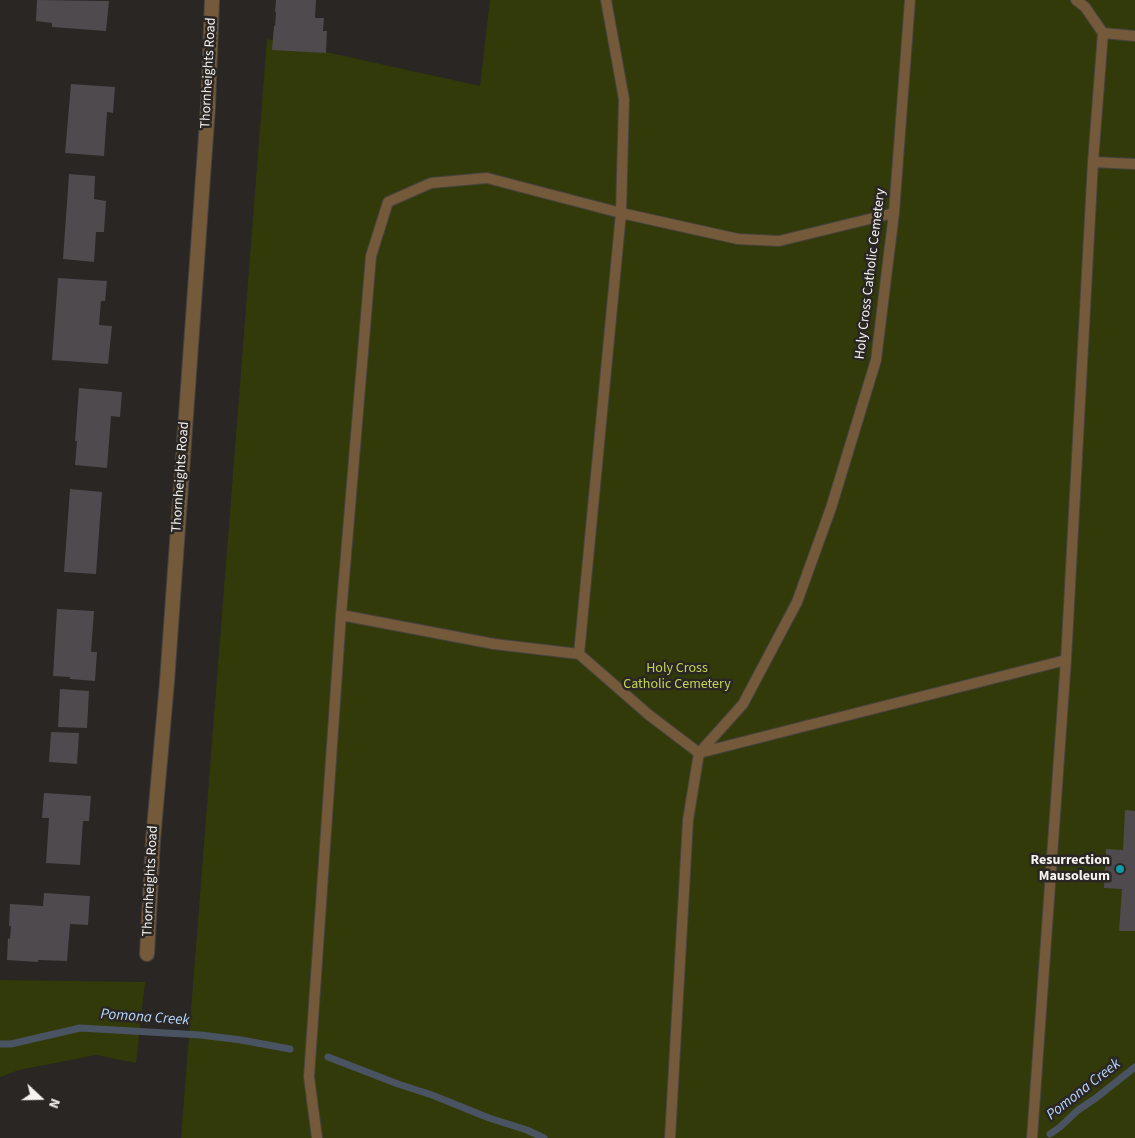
<!DOCTYPE html>
<html>
<head>
<meta charset="utf-8">
<style>
  body { margin:0 }
  #map { position:relative; width:1135px; height:1138px; overflow:hidden; background:#292623; font-family:"Source Sans 3",sans-serif }
  canvas { display:block }
  .north { position:absolute; left:15px; top:1073px; width:50px; height:50px; -webkit-text-stroke:4px #292623; paint-order:stroke; rotate:111deg; font-size:14px; font-weight:700; line-height:20px; text-align:center; color:#f5f2f0 }
  .north::after { content:''; display:block; margin:auto; width:18px; height:22px; background:#f5f2f0; clip-path:polygon(50% 0,100% 100%,50% 72%,0 100%) }
</style>
</head>
<body>
<div id="map">
<canvas width="1135" height="1138"></canvas>
<div class="north">N</div>
</div>
<script>
const context = document.querySelector('canvas').getContext('2d');
context.lineJoin = 'round';
function fillPath(path, color) { context.fillStyle = color; context.fill(path, 'evenodd'); }
function strokePath(path, color, width, dash) { context.strokeStyle = color; context.lineWidth = width; context.lineCap = dash ? 'butt' : 'round'; context.setLineDash(dash || []); context.stroke(path); }
function label(font, color, halo, rows, align = 'center') {
  context.font = font + ' "Source Sans 3",sans-serif'; context.lineWidth = 5; context.setLineDash([]); context.textBaseline = 'middle'; context.strokeStyle = halo; context.fillStyle = color; for (const [text, x, y, turn = 0] of rows) {
    context.save(); context.translate(x, y); context.rotate((+turn || 0) * Math.PI / 180); context.textAlign = isNaN(turn) ? turn : align; if (halo) context.strokeText(text, 0, 0); context.fillText(text, 0, 0); context.restore();
  }
}
fillPath(new Path2D(`
  M490,0H1135V1138H181L267,39L480,86Z
  M0,980L145,982L136,1063L96,1055L19,1070L0,1077Z`), '#323a0a');
strokePath(new Path2D(`
  M0,1044H11L80,1028L201,1035L241,1040L290,1049
  M328,1057L398,1084L432,1095L489,1118L527,1130L544,1138
  M1050,1134L1060,1127L1078,1110L1096,1098L1135,1067`), '#4a5361', 7);
fillPath(new Path2D(`
  M37,0L109,1L106,31L52,27V23L36,21Z
  M276,0H316L315,18H324L323,31H327L326,53L272,50L274,26H275L276,12H275Z
  M71,84L115,87L113,113L107,112L104,156L65,153Z
  M69,174L95,176L94,199L106,201L104,232H96L94,262L63,259Z
  M58,278L107,281L105,301H101L99,325L112,326L108,364L52,360Z
  M79,388L122,392L120,417L111,416L107,468L75,465L77,441H75Z
  M70,489L102,492L96,574L64,572Z
  M57,609L94,611L91,652H97L95,681L70,679V677L53,676Z
  M60,689L89,691L87,728L58,727Z
  M51,732L79,733L77,764L49,762Z
  M44,793L91,796L89,821H83L80,865L46,863L49,818H42Z
  M1125,810L1135,811V931H1119L1122,889L1104,888L1106,849L1123,850Z
  M44,893L90,896L88,925L70,924L67,961L38,960V962L7,960L8,938L10,939L11,926H9L10,904L43,906Z`), '#4e4a4e');
const service = new Path2D(`
  M1103,33L1135,36
  M1093,162L1135,164
  M341,615L494,644L579,654L649,715L699,753L1066,660
  M579,654L621,213L624,99L606,0
  M317,1138L309,1077L341,615L371,256L388,202L431,183L487,178L621,213L738,239L779,241L894,213
  M670,1138L688,820L699,753L743,704L797,602L831,508L876,360L894,213L910,0
  M1032,1138L1066,660L1093,162L1103,33L1085,7L1076,0`);
const minor = new Path2D(`
  M147,954L153,840L167,682L208,107L212,0`);
strokePath(service, '#464340', 12);
strokePath(minor, '#464340', 16);
strokePath(service, '#74593a', 10);
strokePath(minor, '#74593a', 14);
for (const [x, y, r, color] of [
  [1120,869,5,"#0f9aa8"]
]) { const dot = new Path2D(); dot.arc(x, y, r, 0, 2 * Math.PI); context.fillStyle = color; context.fill(dot); strokePath(dot, '#292623', 2); }
label('14px', '#f5f2f0', '#292623', [
  ["Thornheights Road",209,73,-87],
  ["Holy Cross Catholic Cemetery",871,274,-83],
  ["Thornheights Road",181,477,-86],
  ["Thornheights Road",151,881,-87]
]);
label('14px', '#c1d753', '#292623', [
  ["Holy Cross",677,669],
  ["Catholic Cemetery",677,685]
]);
label('bold 14px', '#f5f2f0', '#292623', [
  ["Resurrection",1110,861],
  ["Mausoleum",1110,877]
], 'right');
label('italic 15px', '#b9d8ff', '#292623', [
  ["Pomona Creek",145,1018,4],
  ["Pomona Creek",1084,1090,-38]
]);
</script>
</body>
</html>
